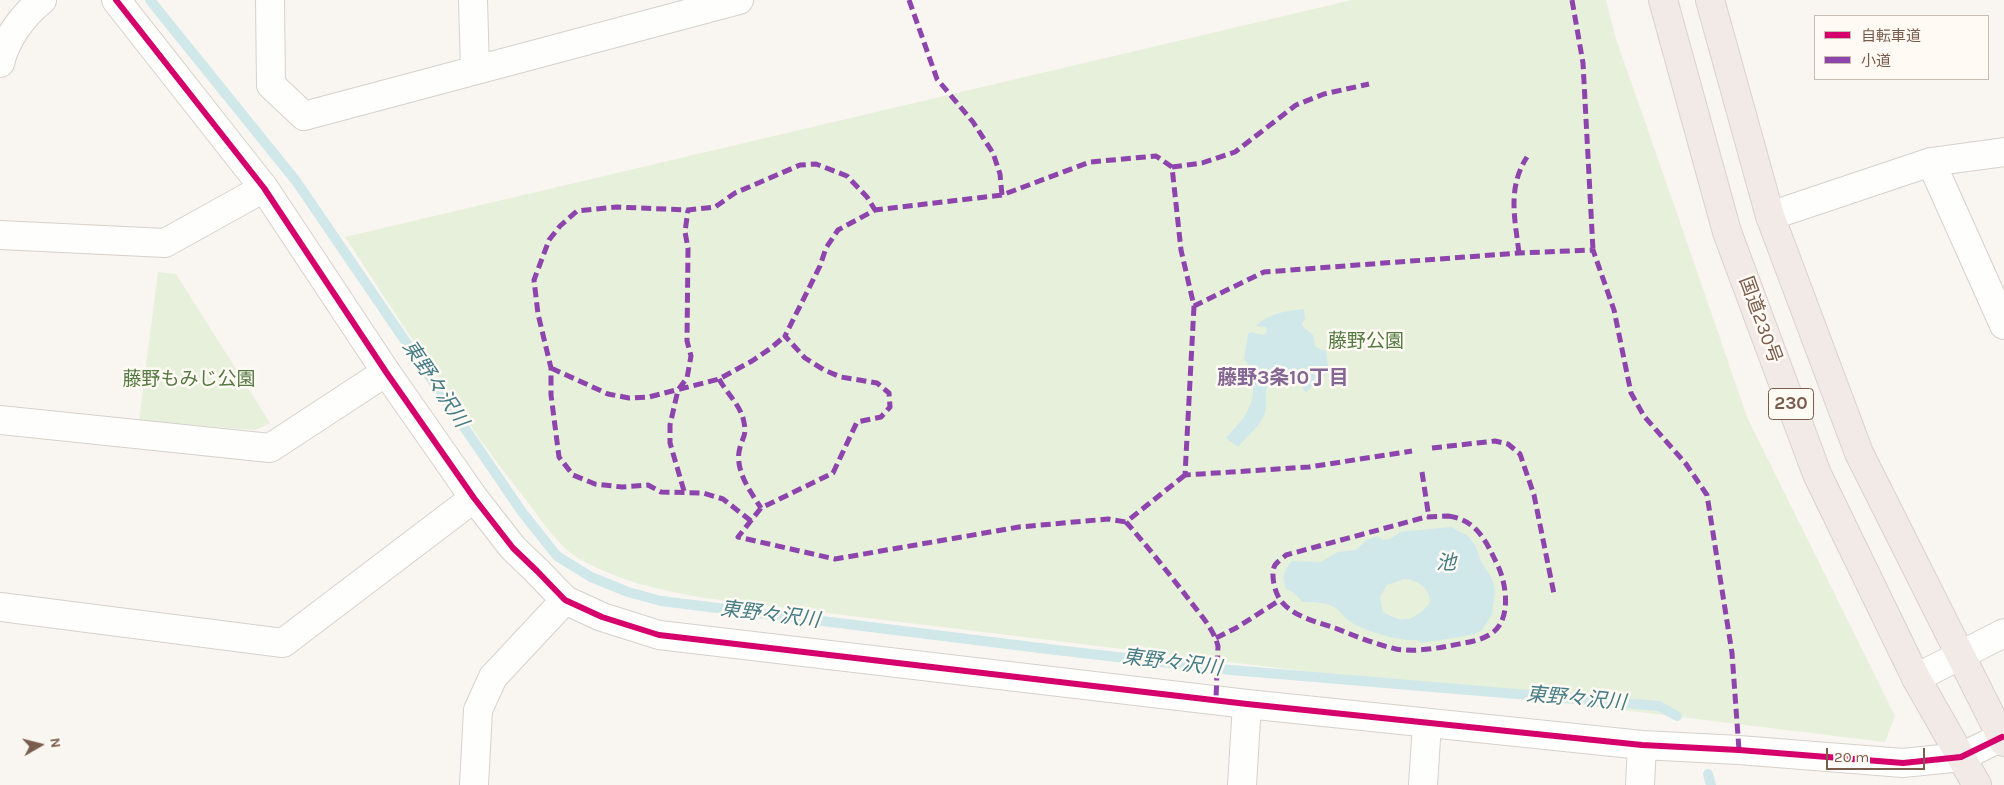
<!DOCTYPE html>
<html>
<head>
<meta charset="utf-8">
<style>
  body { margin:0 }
  #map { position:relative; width:2004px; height:785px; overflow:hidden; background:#f9f5f0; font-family:Karla,"Noto Sans JP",sans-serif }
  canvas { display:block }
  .legend { position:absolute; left:1814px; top:15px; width:175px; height:65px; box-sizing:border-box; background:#fffaf3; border:1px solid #cabbb1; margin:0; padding:6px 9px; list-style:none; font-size:15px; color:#7a5c4d }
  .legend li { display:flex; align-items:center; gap:10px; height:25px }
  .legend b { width:25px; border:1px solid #cabbb1 }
  .north { position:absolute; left:15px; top:720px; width:50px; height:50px; -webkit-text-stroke:4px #fffaf3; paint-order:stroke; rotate:82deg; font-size:14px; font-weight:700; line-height:20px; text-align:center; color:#7a5c4d }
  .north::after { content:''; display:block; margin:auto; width:18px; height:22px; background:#7a5c4d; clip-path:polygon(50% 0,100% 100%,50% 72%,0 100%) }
  .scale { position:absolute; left:1826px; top:748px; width:99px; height:22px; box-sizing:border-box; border:2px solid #7a5c4d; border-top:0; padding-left:6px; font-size:15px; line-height:18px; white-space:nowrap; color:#7a5c4d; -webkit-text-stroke:4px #fffaf3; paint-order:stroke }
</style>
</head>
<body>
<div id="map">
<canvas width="2004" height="785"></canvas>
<ul class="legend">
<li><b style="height:6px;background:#d6006c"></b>自転車道</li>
<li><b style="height:6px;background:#8e44ad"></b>小道</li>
</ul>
<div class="north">N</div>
<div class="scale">20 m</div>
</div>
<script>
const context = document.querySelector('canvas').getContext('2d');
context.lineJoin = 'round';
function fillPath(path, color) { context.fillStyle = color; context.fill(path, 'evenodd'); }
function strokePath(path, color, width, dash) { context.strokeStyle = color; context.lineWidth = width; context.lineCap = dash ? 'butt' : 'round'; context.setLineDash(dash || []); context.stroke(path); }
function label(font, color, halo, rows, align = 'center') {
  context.font = font + ' Karla,"Noto Sans JP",sans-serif'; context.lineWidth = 5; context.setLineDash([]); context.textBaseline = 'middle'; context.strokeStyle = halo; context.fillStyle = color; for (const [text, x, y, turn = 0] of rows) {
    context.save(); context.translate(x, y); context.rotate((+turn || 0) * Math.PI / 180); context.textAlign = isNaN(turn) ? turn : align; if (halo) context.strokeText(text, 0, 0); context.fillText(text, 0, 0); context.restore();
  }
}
fillPath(new Path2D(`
  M1352,0H1606L1616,39L1680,222L1747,417L1895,716L1885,742L704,598C660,590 617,581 578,558C555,543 540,517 523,496C458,414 403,324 345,237Z
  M158,272L176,274L270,423L255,430L139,421Z`), '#e7f0db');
fillPath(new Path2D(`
  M1304,309L1305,320L1302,322L1303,327L1313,335L1315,346L1321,350H1326L1328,366L1324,378C1319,380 1309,388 1306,393C1304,391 1303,388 1302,386C1295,378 1279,380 1270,382C1262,392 1269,404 1264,416C1260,425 1245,438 1238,447L1226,438C1233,429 1243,421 1248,410C1256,395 1255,373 1244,359L1248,334L1250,332L1263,335L1267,332L1266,327L1256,326C1269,313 1286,311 1304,309Z
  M1451,527L1468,536L1476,547L1480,559L1493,581L1495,591L1492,615L1481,631L1471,635L1422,643L1417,640C1403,642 1363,631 1351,622C1344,618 1340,610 1334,607C1324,602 1314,602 1303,602L1293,592L1286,589C1282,577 1283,570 1292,561L1321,562L1338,552L1356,550L1367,540L1378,536L1383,540L1390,539L1400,532ZM1404,579C1418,580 1430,588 1430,602C1425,611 1411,622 1399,619C1394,618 1388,614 1383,613L1380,597L1387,585Z`), '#d0e8ea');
strokePath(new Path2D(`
  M150,0L296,181L522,512L557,556L591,577L628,592L661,601L1056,650L1231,670L1659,706L1677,716
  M1708,774L1711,785`), '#d0e8ea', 10);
const minor = new Path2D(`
  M116,0L264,188L386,372L474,498L513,548L537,571L565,600L602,617L659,635L1247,704L1642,745L1739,750L1903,763L1961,757L2002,737
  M270,0L271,85L304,116L739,0
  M473,0L475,70
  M0,63C6,39 22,16 42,0
  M1931,162L2004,325
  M1770,216L1931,162L2004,152
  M0,235L165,243L264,188
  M0,420L270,448L386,372
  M0,607L283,643L474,498
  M1916,678L2004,633
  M474,785L478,710L493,677L565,600
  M1242,785L1247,704
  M1423,785L1427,724
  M1640,785L1642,745`);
const highway = new Path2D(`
  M1663,0L1727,232L1817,474L1916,678L1977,785
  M1710,0L1770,216L1859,453L2004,742`);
strokePath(minor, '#d7d1cb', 30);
strokePath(highway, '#dad1cc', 30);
strokePath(minor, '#fefefd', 28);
strokePath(highway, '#f2eae7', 28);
strokePath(new Path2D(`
  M909,0L937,79L973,122L993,153L1000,174L1002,195L1090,162L1156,156L1172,167L1181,250L1194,306L1264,272L1519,253L1593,250L1614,310L1631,393L1644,416L1686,464L1707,495L1732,653L1739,750
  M1572,0L1583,63L1593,250
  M1172,167L1202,163L1235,152L1296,105L1324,94L1369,84
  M1002,195L875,210L838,230L826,248L820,266L785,336L805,358L824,370L841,377L877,383L889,393L890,407L881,417L857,422L833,473L761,508L738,537L835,559L1019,527L1108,519L1126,522
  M1519,253C1515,219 1507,188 1527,157
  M1194,306L1185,475L1309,467L1412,451
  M551,368L608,394L629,398L649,397L719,379L752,361L771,348L785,336
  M719,379C726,392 739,404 743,418C748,438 742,435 739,452C736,473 751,492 761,508
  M1432,448L1495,441L1508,444L1520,454L1534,495L1554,594
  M1422,472L1429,518
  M1185,475L1126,522C1147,546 1167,571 1187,597C1198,612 1213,627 1218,646L1216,699
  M684,491L670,443V425L678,390L687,378L691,356L687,341L688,248L685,232L688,210
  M1448,516C1477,520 1486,541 1498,566C1507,585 1512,623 1489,635C1477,642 1462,643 1449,646C1432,649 1413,652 1396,649C1375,644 1355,636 1335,628C1317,622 1294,617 1281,601C1275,594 1270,574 1275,565C1277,562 1283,558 1286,555L1426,517Z
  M751,521L723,499L703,493L661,492L648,485L622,487L595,484L573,475L559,457L551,395V368L538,314L534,280L549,240L560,226L577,211L617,207L688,210L715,207L735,193L800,165L816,164L847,176L867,197L875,210
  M1216,638L1236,628L1280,600`), '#8e44ad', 5, [10, 5]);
strokePath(new Path2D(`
  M116,0L264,188L386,372L474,498L513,548L537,571L565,600L602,617L659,635L1247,704L1642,745L1739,750L1903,763L1961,757L2002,737`), '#d6006c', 6);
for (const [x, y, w] of [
  [1791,404,45]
]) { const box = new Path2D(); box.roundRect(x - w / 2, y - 15.5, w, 31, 4); context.fillStyle = '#fffaf3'; context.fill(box); strokePath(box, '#7a5c4d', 1); }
label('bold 18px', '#7a5c4d', null, [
  ["230",1791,404]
]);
label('19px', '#7a5c4d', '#fffaf3', [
  ["国道230号",1760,320,70]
]);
label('19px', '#537a41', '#fffaf3', [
  ["藤野公園",1366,342],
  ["藤野もみじ公園",189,380]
]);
label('bold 20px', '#846695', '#fffaf3', [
  ["藤野3条10丁目",1283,378]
]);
label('italic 20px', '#437c86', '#fffaf3', [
  ["東野々沢川",435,384,56],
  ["池",1446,563],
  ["東野々沢川",770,615,7],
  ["東野々沢川",1172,663,7],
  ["東野々沢川",1576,699,5]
]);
</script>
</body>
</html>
